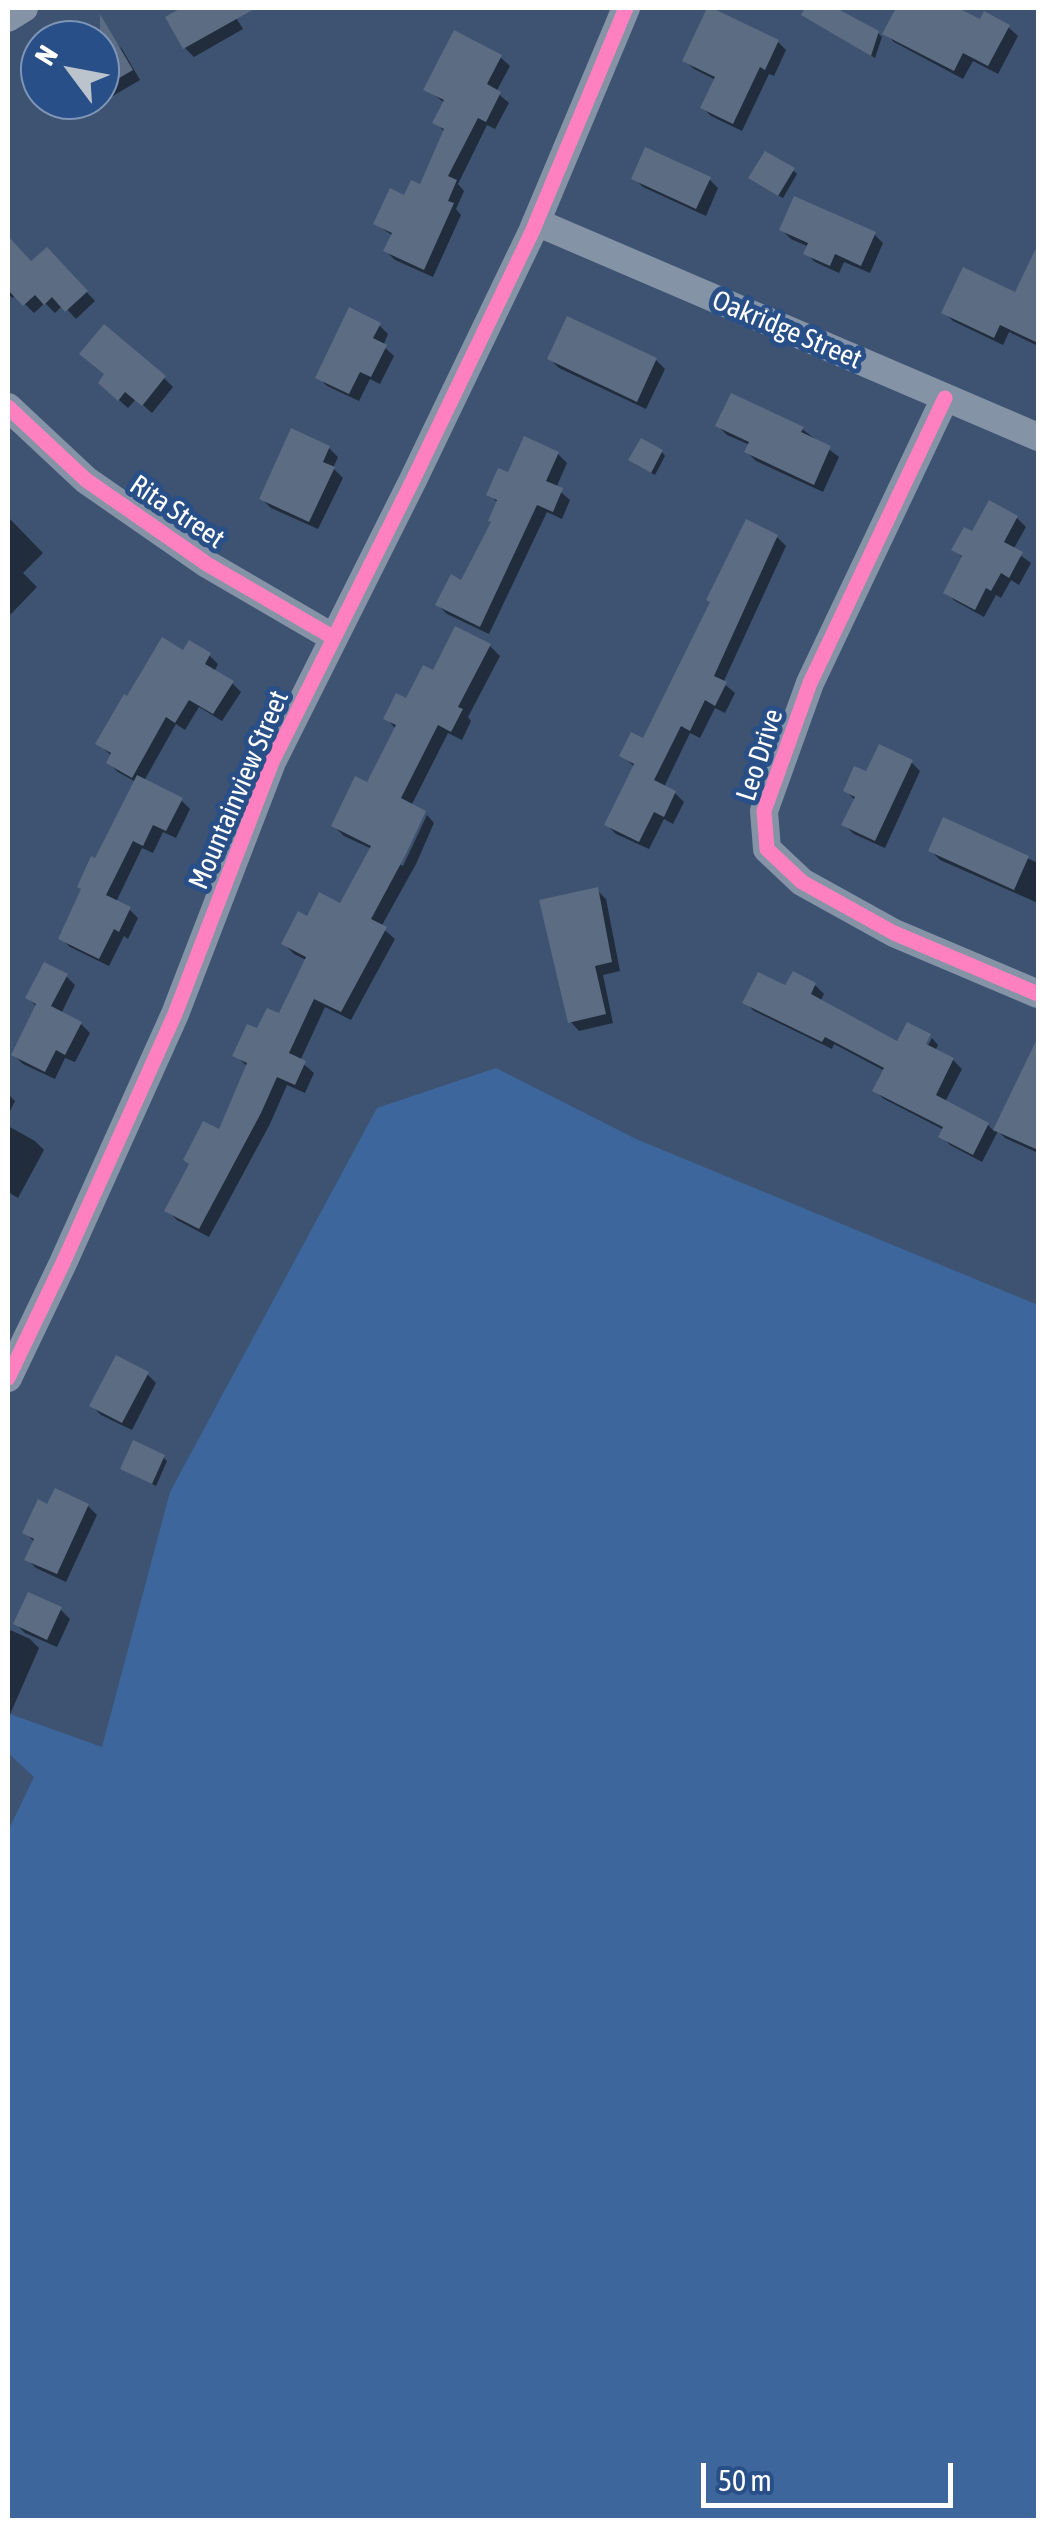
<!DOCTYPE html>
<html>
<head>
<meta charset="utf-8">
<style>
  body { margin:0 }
  #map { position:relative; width:1046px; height:2528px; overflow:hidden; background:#3e5371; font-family:"Asap Condensed",sans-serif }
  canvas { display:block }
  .frame { position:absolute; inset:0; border:10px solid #fff; pointer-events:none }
  .north { position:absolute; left:20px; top:20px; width:100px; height:100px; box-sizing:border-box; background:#284f87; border:2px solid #7e95b7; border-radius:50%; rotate:302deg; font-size:28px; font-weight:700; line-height:40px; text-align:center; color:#fff }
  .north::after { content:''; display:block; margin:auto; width:35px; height:45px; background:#bbc3cd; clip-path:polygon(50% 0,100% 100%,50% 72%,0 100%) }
  .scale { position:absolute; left:701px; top:2463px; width:252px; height:45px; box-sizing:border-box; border:5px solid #fff; border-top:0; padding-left:12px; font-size:30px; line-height:35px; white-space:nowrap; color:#fff; -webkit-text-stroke:8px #284f87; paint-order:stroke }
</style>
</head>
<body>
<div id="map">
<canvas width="1046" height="2528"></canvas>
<div class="frame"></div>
<div class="north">N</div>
<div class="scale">50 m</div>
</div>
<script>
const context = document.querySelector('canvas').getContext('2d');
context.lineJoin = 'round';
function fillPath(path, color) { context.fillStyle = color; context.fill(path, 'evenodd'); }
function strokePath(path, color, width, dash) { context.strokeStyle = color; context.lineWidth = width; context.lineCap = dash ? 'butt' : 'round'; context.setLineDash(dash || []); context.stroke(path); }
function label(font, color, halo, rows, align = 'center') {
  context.font = font + ' "Asap Condensed",sans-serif'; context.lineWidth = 10; context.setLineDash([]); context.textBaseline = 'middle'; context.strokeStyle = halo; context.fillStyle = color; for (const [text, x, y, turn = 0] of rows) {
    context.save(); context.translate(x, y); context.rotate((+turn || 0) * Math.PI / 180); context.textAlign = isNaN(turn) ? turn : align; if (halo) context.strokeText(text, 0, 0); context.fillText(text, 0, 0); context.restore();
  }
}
fillPath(new Path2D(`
  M496,1068L636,1139L1038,1305V2520H8V1831L34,1777L8,1753V1721L10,1714L102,1747L170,1492L377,1108Z`), '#3d669c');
fillPath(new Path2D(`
  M186,8H230L243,29L194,57L185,48L168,18Z
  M808,8H831L878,33L882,37L875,58L808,18L804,15Z
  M898,8H953L981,22L1008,27L1018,36L998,74L973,61L963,79L894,42L885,33Z
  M113,40L122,49L140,80L84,113L72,100H100V47Z
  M778,42L786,50L774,76L769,74L742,131L711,116L703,108L716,80L694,69L685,61Z
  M500,57L510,66L496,92L509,103L495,129L487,125L458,184L464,191L456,209L461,215L433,277L395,260L386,251L393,236L376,224L405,198L422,187L445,132L435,122L445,103L426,89Z
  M793,170L797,174L783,198L755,182Z
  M634,178L709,179L718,188L706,216L643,187Z
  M782,230L874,234L883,243L870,273L844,262L839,273L815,262L806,253L809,247L791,239Z
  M8,239L31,264L47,250L95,301L76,319L63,305L55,313L45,303L34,313L16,295L12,298L8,293Z
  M1023,281L1038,288V346L1009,332L1003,345L953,321L944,312L1016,295Z
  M568,319L656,360L665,369L646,409L559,368L550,359Z
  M379,325L388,334L383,346L394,356L380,384L370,379L359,401L327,386L318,377Z
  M164,378L173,387L152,413L136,399L128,408L110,392Z
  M718,426L802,429L839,457L823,492L756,461L747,452L750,445L727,435Z
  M329,448L338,457L333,468L343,478L318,529L271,508L262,499Z
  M662,452L665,456L655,475L635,464Z
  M558,454L567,463L556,488L570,500L562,519L547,512L489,634L447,614L438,605L462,583L493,522L498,503L489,494L510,476Z
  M8,517L43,553L23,573L37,587L11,614L8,611Z
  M1017,518L1026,527L1013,550L1031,563L1019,585L1011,580L1001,598L996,595L984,617L955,601L946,592L964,559L954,550L973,534Z
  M777,537L786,546L723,683L735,693L725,713L715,708L700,738L690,733L664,787L675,793L684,802L673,824L664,819L649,849L616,834L607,825L635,767L622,756L644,741Z
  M490,646L500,656L468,717L471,721L462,740L448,733L411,806L399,864L403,866L427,815L434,823L416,864L381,927L395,939L351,1020L325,1007L300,1061L314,1073L305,1093L287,1085L270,1124L209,1237L177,1220L167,1210L191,1165L220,1133L248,1067L235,1055L258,1032L280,1016L308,961L294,954L284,944L308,919L341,906L372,849L344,836L334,826L368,785L396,729L386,718L434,674Z
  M184,653L209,655L218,664L214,672L232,683L241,692L222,721L199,707L185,730L176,724L144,781L181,800L190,809L176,838L163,832L153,853L142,848L116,902L129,909L138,918L128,939L124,936L109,966L70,947L61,938L136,782L118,772L109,763L112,756L98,744L128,699Z
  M911,762L920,771L885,848L854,834L844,825L856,801L846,791L868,775Z
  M944,821L1038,863V903L940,860L931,851Z
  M597,890L606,899L620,971L603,975L613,1023L579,1031L570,1021Z
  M66,976L75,985L61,1014L81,1024L90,1033L75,1062L65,1058L55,1079L23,1064L14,1055L37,1007L28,998Z
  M815,985L824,994L820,1002L922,1056L932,1038L938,1045L935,1051L953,1060L962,1069L945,1102L988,1125L995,1132L1022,1076L1038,1084V1153L1005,1138L998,1131L982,1162L950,1145L941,1136L944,1130L884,1099L875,1091L885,1071L834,1044L832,1049L754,1011L745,1002L786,988Z
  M8,1094L15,1101L8,1115Z
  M8,1126L35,1141L44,1150L18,1198L8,1192Z
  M147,1374L156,1383L132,1430L101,1415L92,1406Z
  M163,1457L167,1461L156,1486L123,1469Z
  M88,1506L97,1515L66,1582L36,1568L27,1559L35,1543L25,1532L48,1507Z
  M61,1610L70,1619L57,1647L25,1633L16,1624Z
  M8,1629L30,1639L39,1648L8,1719Z`), '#0007');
fillPath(new Path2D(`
  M181,8H256L183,49L165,17Z
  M707,8H712L779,40L765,70L760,67L733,124L700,108L715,77L682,61Z
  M805,8H836L879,31L871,56L801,15Z
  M896,8H958L980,19L984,11L1010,25L988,66L963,53L954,71L882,34Z
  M100,14L133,70L100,89Z
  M454,30L502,55L487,84L501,92L486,122L478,118L448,176L457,180L448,201L454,203L424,270L383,251L392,233L373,224L390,188L404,195L411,180L420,184L444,129L432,123L444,100L423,90Z
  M645,147L711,177L696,209L631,179Z
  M765,151L795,168L778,196L748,178Z
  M794,196L876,232L861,266L835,254L830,266L803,254L808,243L779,230Z
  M8,236L31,261L47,247L88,291L65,312L52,297L44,305L35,295L23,306L8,290Z
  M1038,244V343L1000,325L994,338L941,313L963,267L1015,292Z
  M349,307L381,323L373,338L387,345L371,377L360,372L349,394L315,378Z
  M567,316L657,358L637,402L547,359Z
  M104,324L166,376L142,406L125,392L118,401L98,383L104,374L79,354Z
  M731,393L804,427L801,432L831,446L814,485L744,452L749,442L715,426Z
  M291,428L330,446L323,462L335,467L309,522L259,499Z
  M524,436L559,452L546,481L563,488L553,512L537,505L480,627L435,605L451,574L461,580L491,522L488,521L497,500L486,495L498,468L508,472Z
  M641,438L663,450L651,473L628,460Z
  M989,500L1018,516L1004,542L1023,552L1009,578L1001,573L991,591L986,588L975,610L943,593L962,556L951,550L964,527L972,531Z
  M746,519L778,535L714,676L727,682L715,706L705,700L690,731L681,726L654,780L676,791L664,817L654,812L639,842L604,825L634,764L619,756L631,732L643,738L710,602L706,600Z
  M455,626L491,644L458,707L463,709L451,732L438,725L401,798L426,811L406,854L371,919L387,927L341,1012L314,999L289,1053L306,1061L295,1085L277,1077L261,1113L199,1229L164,1211L189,1164L183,1160L203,1121L219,1129L247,1063L232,1056L247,1024L257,1028L267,1008L279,1013L306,957L281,944L298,911L307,916L319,892L340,903L371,846L331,826L355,776L367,782L396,725L383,719L396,693L406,698L423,665L433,670Z
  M162,637L183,650L189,640L211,653L205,664L234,681L213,714L189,700L175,723L166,717L132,778L106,763L111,753L95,744L124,694L127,696Z
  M879,744L913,760L875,841L841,825L855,797L843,791L854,766L866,771Z
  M137,775L183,798L166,831L153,825L143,846L133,841L106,895L131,907L119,932L114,929L99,959L58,939L81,889L77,887L91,856L95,858Z
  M943,817L1029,856L1014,890L928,851Z
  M598,887L612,962L595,966L606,1014L568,1023L539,900Z
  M44,962L68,974L51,1006L82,1022L65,1055L56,1050L45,1072L11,1055L36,1004L25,998Z
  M793,971L816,983L811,994L897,1041L907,1022L931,1034L926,1044L954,1058L936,1095L989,1123L973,1155L938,1137L943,1127L872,1091L884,1068L825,1037L822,1042L742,1003L758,972L785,985Z
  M1038,1037V1150L993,1130Z
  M116,1355L149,1372L122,1423L89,1406Z
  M133,1440L165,1455L152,1484L120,1469Z
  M55,1488L89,1504L57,1574L24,1560L34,1539L22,1533L38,1499L47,1504Z
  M28,1592L62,1607L47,1640L13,1624Z`), '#5b6c83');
strokePath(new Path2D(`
  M8,18L24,8
  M536,222L1038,437
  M945,398L810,683L764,811L767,849L802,882L894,933L1038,994
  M8,407L86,480L207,564L334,638
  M8,1378L63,1263L175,1014L272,762L413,480L532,232L626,8`), '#8593a7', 28);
strokePath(new Path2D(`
  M945,398L810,683L764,811L767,849L802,882L894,933L1038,994
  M8,407L86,480L207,564L334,638
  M8,1378L63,1263L175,1014L272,762L413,480L532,232L626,8`), '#ff80c0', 15);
label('28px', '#fff', '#284f87', [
  ["Oakridge Street",787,330,23],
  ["Rita Street",177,512,34],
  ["Leo Drive",760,755,-72],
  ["Mountainview Street",239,790,-67]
]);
</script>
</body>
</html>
